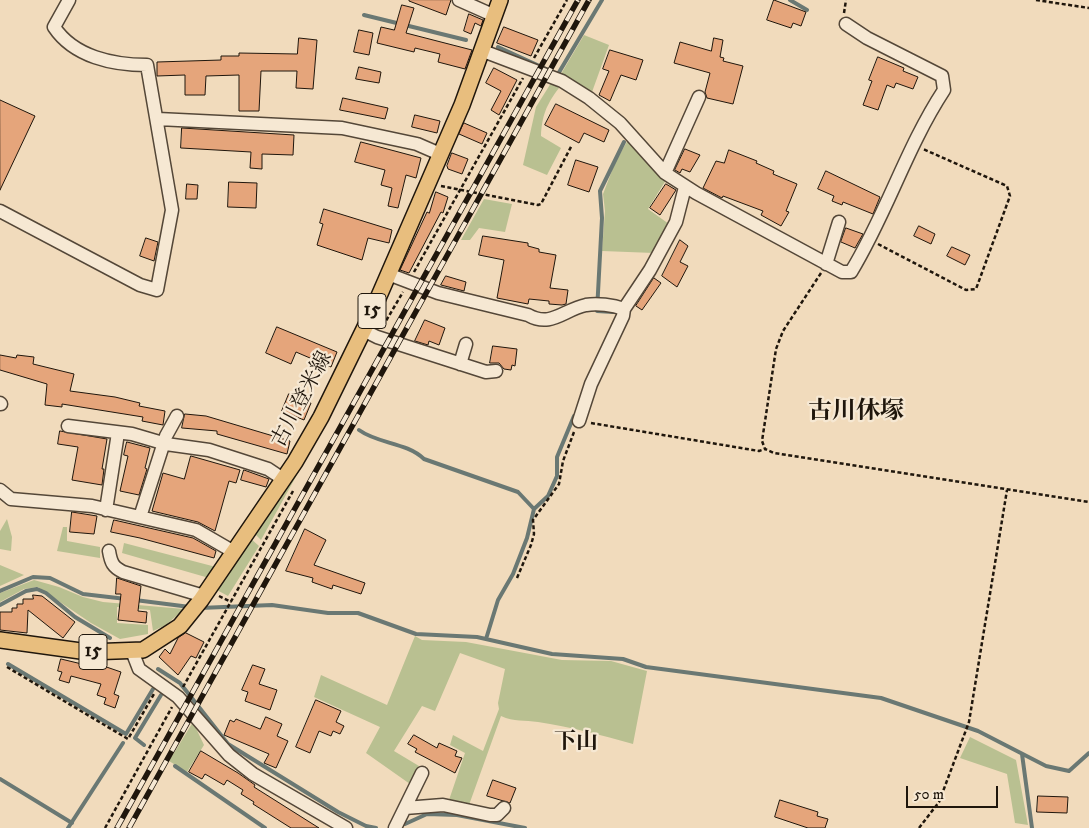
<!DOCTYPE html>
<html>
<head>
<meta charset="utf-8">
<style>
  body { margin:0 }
  #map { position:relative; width:1089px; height:828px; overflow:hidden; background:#f1dbbc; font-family:"IM FELL DW Pica",serif }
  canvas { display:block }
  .scale { position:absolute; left:906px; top:786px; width:92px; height:22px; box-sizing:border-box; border:2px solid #1f160c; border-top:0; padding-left:6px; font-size:15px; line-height:18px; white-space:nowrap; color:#1f160c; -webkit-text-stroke:4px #f6e8d3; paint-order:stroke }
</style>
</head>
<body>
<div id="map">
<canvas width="1089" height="828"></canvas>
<div class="scale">50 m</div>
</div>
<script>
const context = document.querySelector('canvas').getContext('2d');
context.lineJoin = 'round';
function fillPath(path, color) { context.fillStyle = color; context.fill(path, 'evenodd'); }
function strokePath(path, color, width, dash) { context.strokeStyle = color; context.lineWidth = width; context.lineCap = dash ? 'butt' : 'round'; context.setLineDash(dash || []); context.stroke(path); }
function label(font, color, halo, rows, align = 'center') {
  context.font = font + ' "IM FELL DW Pica","Noto Serif JP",serif'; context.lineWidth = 4.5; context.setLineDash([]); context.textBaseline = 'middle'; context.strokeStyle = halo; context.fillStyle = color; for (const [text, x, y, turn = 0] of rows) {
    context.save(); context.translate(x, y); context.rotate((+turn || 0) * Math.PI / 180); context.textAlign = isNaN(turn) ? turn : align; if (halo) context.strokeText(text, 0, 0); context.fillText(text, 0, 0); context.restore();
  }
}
fillPath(new Path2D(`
  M584,35L609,45L592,92L561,74Z
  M551,83L559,88C546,105 542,116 541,136L561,148L547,175L523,165L536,107Z
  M629,138L666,180L648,209L669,224L654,253L602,251L605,211L603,194L615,163Z
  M484,199L512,204L505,232L479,228L470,240H461Z
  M309,453L261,540L253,532Z
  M7,519L12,537L11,551L0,549V531Z
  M63,527H67V541L100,547V558L57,551Z
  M250,538L259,546L228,596L215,589Z
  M124,543L216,567L209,578L122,553Z
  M0,565L24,575L0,586Z
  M34,580L59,587L83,597L103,602L184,609L166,625L153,631L150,610L117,607V623L148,625V634L120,639L91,623L38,587L24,589L0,602V593Z
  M415,636L422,640L466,642L562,660L611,661L647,671L633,744C602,735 570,727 538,722C525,720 514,722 501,716L469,805L449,800L465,753L450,745L453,735L483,751L499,709L498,703L505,669L460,653L435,711L422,706L394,751L419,766L410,784L366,753L380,727L314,697L321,675L387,705Z
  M193,722L204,745L187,772L169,761Z
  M970,737L1016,760L1028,825L1015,823L1007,774L960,758Z`), '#b9c091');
strokePath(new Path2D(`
  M790,0L807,10
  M364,15L466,40
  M498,47L546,69
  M558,74L602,0
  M613,312L597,311L602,218L600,191L624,142
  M359,430C378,444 406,442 424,459L518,492L534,509
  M0,591L33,577L50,578L83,594L126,599
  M135,600L190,607
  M0,605L26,591L37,589L46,593L75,617L110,638
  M200,608L272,605L328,613H358L416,634L477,637L552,654L623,659L646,667L881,698L978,731L1046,766L1069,771L1089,753
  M486,639L498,600L513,574L527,538L534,509L548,496L557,476V457L574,416
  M8,664L126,734L153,689
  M158,669L180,683L228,744L338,812L366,826L376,828
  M144,745L135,738L161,695
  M1022,754L1032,828
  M175,766L265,828
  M0,779L72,823
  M405,824L427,814L457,815L525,828
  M68,828L123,743`), '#6a7873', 4);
const building = new Path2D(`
  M451,0L446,15L409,1V0Z
  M774,0L806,12L801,26L793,23L791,28L767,20Z
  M402,5L414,8L406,33L472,50L465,69L438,62L440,54L415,48L414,52L377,43L381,27L394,30Z
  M469,14L483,20L481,26L475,23L471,34L464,31Z
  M504,27L538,40L531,56L497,43Z
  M359,30L373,33L369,55L354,52Z
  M299,38L317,40L313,89L296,88L297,71H261L259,111H239V75L206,76L205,95H185V75L157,76V62L221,60V56H239V53L297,54Z
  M714,38L723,40L720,57L724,58L723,61L743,66L733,104L707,98L705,92L710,73L674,63L680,42L711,51Z
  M610,50L643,60L636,80L621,75L610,101L599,95L609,71L603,69Z
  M878,57L904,68L903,71L918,77L913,89L896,83L894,88L887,85L878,110L863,105L872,81L869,80Z
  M359,67L381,72L379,83L356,79Z
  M494,68L517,80L499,115L491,110L501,91L486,83Z
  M343,98L388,108L385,119L340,110Z
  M0,100L35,116L0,190Z
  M556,104L609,130L604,142L584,133L579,143L545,125Z
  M415,115L440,121L437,133L412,127Z
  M464,123L487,133L482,144L459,134Z
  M182,128L294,135L293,155L262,154V169L250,168L251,152L181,148Z
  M361,142L421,158L416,178L406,175L398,208L388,206L392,188L381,185L385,170L355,162Z
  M685,149L700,155L690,172L682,169L680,173L675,170Z
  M729,150L757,161L756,163L774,171L773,174L797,184L786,211L789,212L781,226L761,215L763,211L723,196L722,198L703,188L716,161L724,163Z
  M452,153L468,159L462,174L448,169L447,166Z
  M576,160L598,167L589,192L568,185Z
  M826,171L880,197L873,214L843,202L842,205L832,201L834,196L818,189Z
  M229,182L257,183L256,208L228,207Z
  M187,184L198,185L197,199H186Z
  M666,184L676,190L660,215L650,208Z
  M436,192L448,197L443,213L441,212L409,273L400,270L427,212L429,213Z
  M324,209L392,230L389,243L368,238L362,260L317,245L323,224L320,223Z
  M919,226L935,234L931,244L914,236Z
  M846,228L863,234L855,248L841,242Z
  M483,236L528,243V246L539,249V252L556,255L550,288L568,290L566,304L562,305L549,304V301L529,299L528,304L497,298L504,260L479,255Z
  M146,238L158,242L154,261L140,256Z
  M680,240L688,246L680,262L688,266L677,287L662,276Z
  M952,247L970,255L965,265L947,256Z
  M446,276L466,282L464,291L441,285Z
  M654,278L661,283L642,310L636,306Z
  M425,320L445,328L439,345L429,341L428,345L415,341Z
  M277,327L337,352L331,367L296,352L291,364L266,353Z
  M493,346L517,349L515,366L512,365L511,370L504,369L499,363H490Z
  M0,355L16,358L17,355L34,357L33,364L74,374L70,391L115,397L140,403L139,406L165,411L163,425L142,421L143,417L62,404V407L45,405L47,384L0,370Z
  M289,394L311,403L304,420L282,411Z
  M185,414L206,416L290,441L287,454L217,434V431L182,428Z
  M60,431L107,439L102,469H104L102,485L72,480L78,447L58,444Z
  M127,442L150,448L145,468L147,469L139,495L120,491L128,456L124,455Z
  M191,456L240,470L236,483L229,481L215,531L198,522L152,511L163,473L184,479Z
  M244,470L269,479L266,487L241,480Z
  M72,512L97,516L94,534L70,532Z
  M114,520L193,538L216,551L214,558L140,538L111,532Z
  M305,529L326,540L314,565L365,583L361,594L333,585L332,589L312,582L313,578L286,571Z
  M117,578L141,586L138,611L147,612L146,623L118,620L121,594H116Z
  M33,595L42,596L75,622L63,638L28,610L27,633L0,630V612H12V608H17V604H23V599H33Z
  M186,633L204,642L196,658L191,656L178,675L159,657L165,649L170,654L178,638Z
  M61,659L86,665L87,661H89L121,672L114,694L119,696L115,708L104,704L106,698L97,695L101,684L71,676L69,683L59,680L62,672L58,671Z
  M253,665L265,669L259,684L277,690L270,710L245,701L248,692L242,690Z
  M316,700L341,711L336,722L344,726L340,734L333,731L331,736L319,731L310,753L296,747Z
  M266,717L282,724L277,736L288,741L276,768L264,763L269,754L224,735L230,720L234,722L236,719L260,729Z
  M414,735L437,748L439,743L457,751L455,756L462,758L455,773L415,752L417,749L408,744Z
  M201,751L238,773L255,785L254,787L319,828H291L253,804L254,802L241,794L243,790L227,780L224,785L205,774L202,779L189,772Z
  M493,780L516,788L510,803L487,796Z
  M1038,796L1068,797L1067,813L1037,812Z
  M780,800L818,812L817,816L828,819L825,828H808L775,817Z`);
fillPath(building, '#e5a57b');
strokePath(building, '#1f160c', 1);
const minor = new Path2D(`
  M459,0L495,16
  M483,51L562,81L589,98L620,123L665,173L696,193L842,272H851C887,213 906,148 944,90L942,76L867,38L846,24
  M158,119L342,128L417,144L440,154
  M665,173L699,97
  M0,211L140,285L157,290L172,210L147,65C113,65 74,57 54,27L69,0
  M826,264L839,222
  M388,274L438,293L528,315C551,328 563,310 586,305C597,303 613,305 624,309L623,316L591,384L579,421
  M624,309L650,270L676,222L685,187
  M363,330L377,337L486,372L496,371
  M460,364L466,344
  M0,403L1,404
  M68,426L132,434L166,444L209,450L268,469L283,479
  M0,490L11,499L92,506L196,530L234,552
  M106,510L118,433
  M140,517L166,436L177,416
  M109,551C111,563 113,567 123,572L204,596
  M132,651L139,669L178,697L229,755L253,774L346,828
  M405,808L443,805L490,815H497L504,808
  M395,828L422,773`);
const major = new Path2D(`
  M0,640L88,652L143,650L180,626L201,600L295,462L321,417L369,319L462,105L500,0`);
strokePath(minor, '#544738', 15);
strokePath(major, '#1f160c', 18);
strokePath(new Path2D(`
  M1036,0L1089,8
  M844,13L846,0
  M534,58L567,0
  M441,186L538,205L541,204L572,145
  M878,244L966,290L976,289L1010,196L1007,186L923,149
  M414,272L523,78
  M821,273L783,331L776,349L762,441L765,449L774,453L1089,502
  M383,326L403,292
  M591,423L759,451L765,449
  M517,578L531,545L534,534L533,520L559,484L563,461L574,432
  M219,596L231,602
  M7,667L128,739L154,694
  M183,687L293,491
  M105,828L172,707
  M919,828L939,802L969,722L1007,490`), '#1f160c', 2.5, [4, 2.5]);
strokePath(minor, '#f6e8d3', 12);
strokePath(major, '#e8be7e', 15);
const rail = new Path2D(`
  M117,828L578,0
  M129,828L589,0`);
strokePath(rail, '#1f160c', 5.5);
strokePath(rail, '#f6e8d3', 4, [11]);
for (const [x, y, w] of [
  [372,311,28],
  [93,652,28]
]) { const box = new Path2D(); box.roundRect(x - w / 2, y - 17.5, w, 35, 4); context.fillStyle = '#f6e8d3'; context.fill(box); strokePath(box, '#1f160c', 1); }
label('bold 20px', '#1f160c', null, [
  ["15",372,311],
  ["15",93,652]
]);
label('21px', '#1f160c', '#f6e8d3', [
  ["古川登米線",303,400,-62]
]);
label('bold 22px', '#1f160c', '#f6e8d3', [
  ["下山",576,743]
]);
label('bold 24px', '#1f160c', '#f6e8d3', [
  ["古川休塚",856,413]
]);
</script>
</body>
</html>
